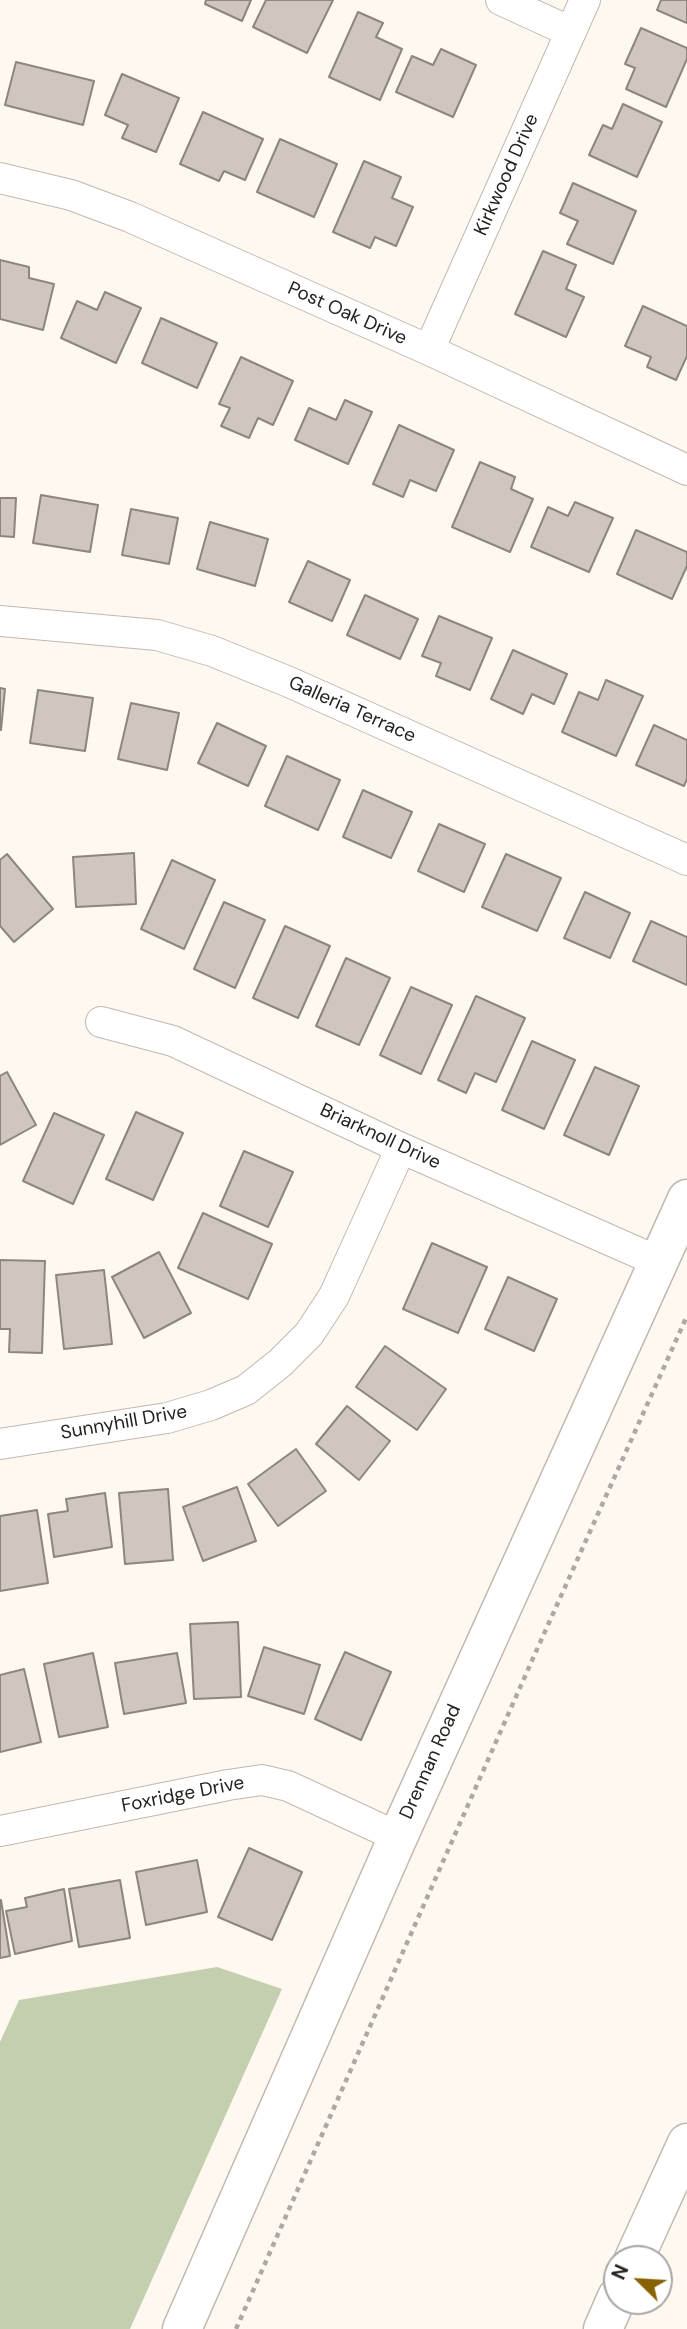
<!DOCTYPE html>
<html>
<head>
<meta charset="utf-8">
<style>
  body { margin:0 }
  #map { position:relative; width:687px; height:2329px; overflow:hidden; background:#fff8f0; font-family:"DM Sans",sans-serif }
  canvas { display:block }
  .north { position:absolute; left:603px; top:2245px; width:70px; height:70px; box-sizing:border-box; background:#fff; border:2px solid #a8a7a5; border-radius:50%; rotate:294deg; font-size:19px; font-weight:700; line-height:28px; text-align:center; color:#25221f }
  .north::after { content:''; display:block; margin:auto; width:24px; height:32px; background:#886100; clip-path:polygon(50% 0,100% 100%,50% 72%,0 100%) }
</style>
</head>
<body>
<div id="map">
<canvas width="687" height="2329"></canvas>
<div class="north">N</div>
</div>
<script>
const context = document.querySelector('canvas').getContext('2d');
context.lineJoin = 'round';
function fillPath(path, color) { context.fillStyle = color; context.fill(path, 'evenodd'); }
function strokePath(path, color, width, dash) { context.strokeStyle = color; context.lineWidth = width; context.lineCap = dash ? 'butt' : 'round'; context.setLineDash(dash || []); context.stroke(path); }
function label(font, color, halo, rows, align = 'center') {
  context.font = font + ' "DM Sans",sans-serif'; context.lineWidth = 5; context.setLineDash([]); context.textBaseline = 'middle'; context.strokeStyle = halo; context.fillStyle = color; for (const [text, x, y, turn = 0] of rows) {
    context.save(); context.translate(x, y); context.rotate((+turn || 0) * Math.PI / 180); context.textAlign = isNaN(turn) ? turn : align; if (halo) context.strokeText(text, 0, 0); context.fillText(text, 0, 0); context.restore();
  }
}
fillPath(new Path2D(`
  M217,1967L282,1989L130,2329H0V2042L19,2000Z`), '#c4cfaf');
const building = new Path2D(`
  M206,0H251L242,21L205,4Z
  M266,0H333L307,53L253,27Z
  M661,0H687V23L657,10Z
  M358,12L383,23L376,37L402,49L380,100L329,77Z
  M641,28L687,48V59L666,107L626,89L635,68L625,64Z
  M441,49L476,65L453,117L396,92L412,56L433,65Z
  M16,62L94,81L83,125L5,105Z
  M122,74L179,98L156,152L122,138L128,125L105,115Z
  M623,104L662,122L637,177L589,155L603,125L612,129Z
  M203,112L263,139L245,180L224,171L219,181L180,164Z
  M280,139L337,164L314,217L257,192Z
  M364,161L401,177L392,198L413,207L396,246L375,237L370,248L333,232Z
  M573,183L636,211L613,264L567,244L578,221L560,213Z
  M543,251L576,265L566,289L584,297L566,337L515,314Z
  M0,260L29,267V278L54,284L43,330L0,319Z
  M105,292L141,308L116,363L61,338L77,301L97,310Z
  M643,306L687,326V356L676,380L647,367L651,357L625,346Z
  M161,318L217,343L197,388L142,363Z
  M241,357L293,381L273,425L258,418L249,438L221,426L230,408L219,404Z
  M345,400L372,412L348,464L295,440L309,408L336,420Z
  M399,425L454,450L436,491L410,480L403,497L373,484Z
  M480,462L515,477L511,489L533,499L510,552L452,527Z
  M41,495L98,505L90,552L33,543Z
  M0,498H16L14,537L0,536Z
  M575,502L613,518L589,572L531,547L548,507L568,516Z
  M131,509L178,518L169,564L122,555Z
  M210,522L268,539L255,586L197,569Z
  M636,530L687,552V566L672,599L617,574Z
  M308,561L350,580L332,621L289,602Z
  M365,595L418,619L400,659L347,635Z
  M439,616L492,638L470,690L436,676L441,663L422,656Z
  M513,650L567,674L554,704L532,694L523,714L491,699Z
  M606,680L643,696L616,756L562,732L579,692L598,700Z
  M0,688L5,689L1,730H0Z
  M38,690L93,698L85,751L30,743Z
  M131,703L179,713L167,770L118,759Z
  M217,723L266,746L248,786L198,763Z
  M654,725L687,740V779L684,786L636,765Z
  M287,756L340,780L318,830L265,806Z
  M363,790L412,812L391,858L343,837Z
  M439,824L485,844L464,892L418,871Z
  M134,853L136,904L76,907L73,857Z
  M7,854L53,909L14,942L0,926V860Z
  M506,854L561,878L537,931L482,907Z
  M172,860L215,880L184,949L141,929Z
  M585,892L630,913L610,958L564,938Z
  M224,902L265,920L235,988L194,969Z
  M651,921L687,937V985L633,961Z
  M285,926L330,946L298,1018L253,998Z
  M346,958L390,978L359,1045L316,1026Z
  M411,987L452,1005L421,1074L380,1055Z
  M476,996L525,1018L496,1082L475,1073L466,1093L438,1080Z
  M532,1041L575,1060L544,1129L502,1110Z
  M595,1067L639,1086L609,1155L564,1135Z
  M7,1072L36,1125L0,1145V1076Z
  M136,1112L183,1133L153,1200L106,1179Z
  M54,1113L104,1135L73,1204L23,1181Z
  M244,1151L293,1172L268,1227L220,1206Z
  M203,1213L272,1244L248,1299L178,1268Z
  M432,1243L487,1267L458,1333L403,1309Z
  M159,1252L191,1313L144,1338L112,1277Z
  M0,1260L45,1261L42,1353L9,1352L10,1329H0Z
  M104,1270L112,1344L64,1349L56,1275Z
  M508,1277L557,1299L534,1351L485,1329Z
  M385,1346L446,1389L417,1430L356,1387Z
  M347,1406L390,1441L359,1480L316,1444Z
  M296,1449L326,1491L278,1526L248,1484Z
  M237,1487L256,1541L203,1561L183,1507Z
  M168,1489L173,1560L125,1564L119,1493Z
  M105,1493L112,1547L54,1557L48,1514L68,1511L66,1499Z
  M37,1510L48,1583L0,1591V1516Z
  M238,1622L241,1697L194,1699L190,1624Z
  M264,1647L320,1665L304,1714L248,1696Z
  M345,1652L391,1672L361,1740L315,1719Z
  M93,1653L108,1727L59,1737L44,1664Z
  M177,1653L186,1703L124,1714L115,1663Z
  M24,1669L41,1742L0,1752V1675Z
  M249,1848L302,1872L272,1940L218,1917Z
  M197,1860L207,1912L146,1925L136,1872Z
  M120,1880L130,1938L79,1947L69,1889Z
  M64,1889L72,1941L15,1954L6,1911L27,1907L25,1898Z
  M1,1900L10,1956L0,1958V1900Z`);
fillPath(building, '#cfc6bd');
strokePath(building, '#8e867d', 2);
const street = new Path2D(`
  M501,0L571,32
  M0,178L71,195L130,217L429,350L687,470
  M429,350L585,0
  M0,621L157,635L212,651L289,682L687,860
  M101,1022L173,1041L401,1148L657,1261
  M0,1444L167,1418L211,1405L246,1390L280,1363L309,1334L334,1296L401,1148
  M0,1831L228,1785L262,1780L288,1786L398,1837`);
const secondary = new Path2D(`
  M182,2329L398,1837L687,1199`);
const highway = new Path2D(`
  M634,2259L687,2143
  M603,2329L617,2297`);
strokePath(street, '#c1b8af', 32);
strokePath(secondary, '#c1b8af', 41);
strokePath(highway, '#c1b8af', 41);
strokePath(new Path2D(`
  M236,2329L534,1656L687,1316`), '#aea8a2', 4.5, [5, 5]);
strokePath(street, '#fff', 30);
strokePath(secondary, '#fff', 38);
strokePath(highway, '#fff', 38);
label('19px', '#25221f', '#fff', [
  ["Kirkwood Drive",507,175,-66],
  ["Post Oak Drive",347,314,24],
  ["Galleria Terrace",352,710,24],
  ["Briarknoll Drive",380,1137,25],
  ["Sunnyhill Drive",124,1423,-10],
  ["Drennan Road",431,1762,-66],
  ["Foxridge Drive",183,1795,-11]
]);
</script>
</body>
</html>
